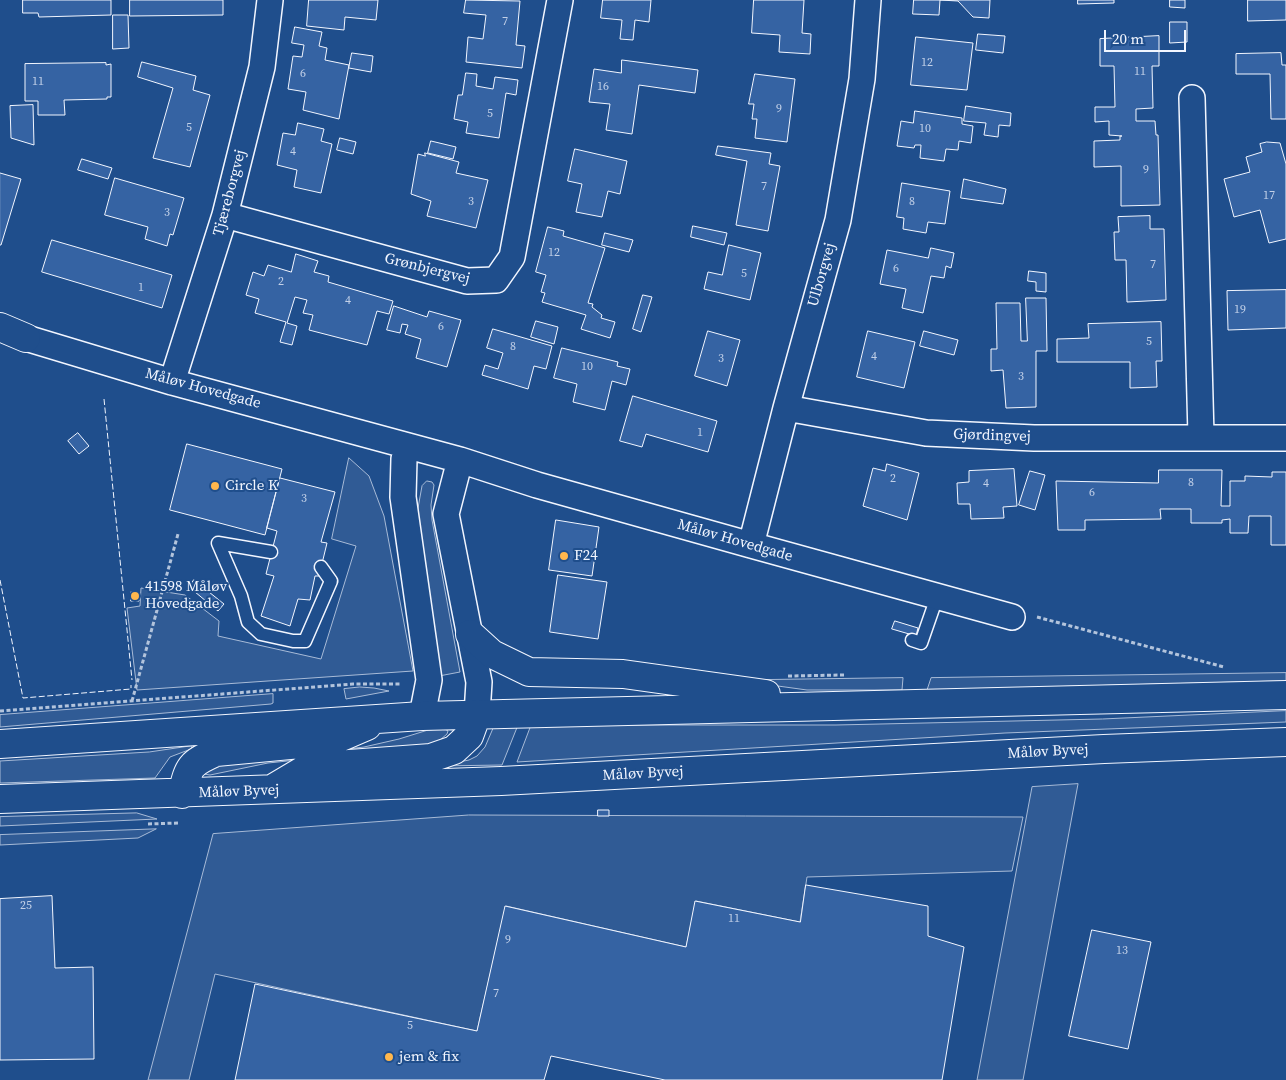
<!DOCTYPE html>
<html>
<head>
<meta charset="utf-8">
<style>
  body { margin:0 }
  #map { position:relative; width:1286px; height:1080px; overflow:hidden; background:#1f4e8c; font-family:"Source Serif 4",serif }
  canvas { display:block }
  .scale { position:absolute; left:1104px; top:30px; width:82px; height:22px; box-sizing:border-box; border:2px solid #f2f6ff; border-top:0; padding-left:6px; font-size:15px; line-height:18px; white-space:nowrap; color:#f2f6ff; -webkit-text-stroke:4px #1f4e8c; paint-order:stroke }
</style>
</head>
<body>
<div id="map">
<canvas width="1286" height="1080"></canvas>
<div class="scale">20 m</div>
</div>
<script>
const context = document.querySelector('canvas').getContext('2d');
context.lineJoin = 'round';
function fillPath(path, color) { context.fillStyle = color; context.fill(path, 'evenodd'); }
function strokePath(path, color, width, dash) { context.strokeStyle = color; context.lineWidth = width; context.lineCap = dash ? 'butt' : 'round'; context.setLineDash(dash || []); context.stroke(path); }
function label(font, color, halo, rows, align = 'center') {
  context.font = font + ' "Source Serif 4",serif'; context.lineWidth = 4; context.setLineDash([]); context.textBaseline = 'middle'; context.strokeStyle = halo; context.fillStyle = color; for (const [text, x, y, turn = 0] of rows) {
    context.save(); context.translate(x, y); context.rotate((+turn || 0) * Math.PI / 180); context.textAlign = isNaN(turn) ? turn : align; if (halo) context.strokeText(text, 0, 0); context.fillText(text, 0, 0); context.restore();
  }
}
const built = new Path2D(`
  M349,458L369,476L384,516L413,671L137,690L127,608L140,606L141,588L185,595L219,621L218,636L321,659L356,546L332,539Z
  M427,481L432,482L434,485L431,505L432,520L460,672L439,676L416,519L422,486Z
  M1286,673V681H1278L927,690L931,678Z
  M903,678L902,690H807L756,683L758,680Z
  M360,687L374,688L389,691L346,699L344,689Z
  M273,694V703L271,704L0,727V715Z
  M1286,711V722L1005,733L517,762L531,725H836L1102,719Z
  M518,725L502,765L438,766L469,760L477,756L485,747L494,726Z
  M445,729L448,731L447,734L433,746L268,763L210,775L204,774L208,766L364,747L399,739L428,730Z
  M192,746L191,749L170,757L155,778L0,783V761L149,752Z
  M1078,784L1023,1080H977L1032,787Z
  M137,813L157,819L0,826V817Z
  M469,815L1023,817L1012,871L807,877L800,922L696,901L686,947L506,906L477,1031L215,974L189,1080H148L213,834Z
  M156,829L138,838L0,845V835Z`);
fillPath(built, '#305b95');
strokePath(built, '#a8bbd7', 1);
const building = new Path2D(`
  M23,0H111V15L39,17L38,13H23Z
  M130,0H223V15L130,16Z
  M309,0H378L376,20L345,17L344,30L307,26Z
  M466,0L520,1L516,45L525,46L522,68L466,62L468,37L483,39L486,15L464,13Z
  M603,0H651L649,22L635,20L633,40L620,39L622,20L601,18Z
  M754,0H804L802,33L811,34L810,54L779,52L780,35L752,33Z
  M914,0H990L989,18L973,17L958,1L940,0L939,15L913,14Z
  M1078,0H1114V3L1078,4Z
  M1170,0H1185V8L1170,7Z
  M1248,0H1286V20L1248,21Z
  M113,15H128L129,48L113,49Z
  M1170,22H1187V42L1170,43Z
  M295,27L322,32L319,46L327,48L325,60L349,65L339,119L303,110L306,92L288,89L293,56L302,57L304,45L292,43Z
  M978,34L1005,36L1003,53L976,50Z
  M1159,36V66H1152L1153,108L1136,109V121H1155L1156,135H1158L1160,205L1121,206V166L1094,167V141L1120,140V136H1122L1109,135V121L1095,122V107H1115L1114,66H1100V39Z
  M916,37L973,43L967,90L911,85Z
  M352,53L373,56L371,72L349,68Z
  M1281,53L1282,65H1286V119H1271L1270,74H1236V54Z
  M622,60L698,70L695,93L639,85L632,134L606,130L610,104L589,102L594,69L621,73Z
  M142,62L196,76L193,90L210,95L190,167L153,158L173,88L138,77Z
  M106,63V65L111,64V97H107V99L64,100L65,115H38V101H25V64Z
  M466,73L477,74L476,86L493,89L495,77L518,80L516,95L506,93L499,138L466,133L468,122L454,119L458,95H462Z
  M755,74L795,79L787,142L755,138L757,119H752L754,104H749Z
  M33,105L34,145L11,138L10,106Z
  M966,106L1011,113L1010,126L999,125L998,137L984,135L986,123L964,121Z
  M915,111L962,118V124L973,126L971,143L959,141L958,150L946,149L944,161L920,158L921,145H915L914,148L897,146L901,121L913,123Z
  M298,123L324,129L321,141L332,144L321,193L294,187L297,170L277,165L283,133L295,135Z
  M340,138L356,142L353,154L337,150Z
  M431,141L456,147L453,159L428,153Z
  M1267,142L1280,143L1286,164V239L1269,243L1260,210L1234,217L1224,179L1250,172L1246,157L1262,152L1260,144Z
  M718,146L771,153L769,164L780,166L768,231L736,225L747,161L716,155Z
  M575,149L627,161L620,194L608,191L602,217L576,212L582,184L568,181Z
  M425,153L459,162L456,173L488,180L476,228L427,216L431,201L411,194L418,154L425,156Z
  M82,159L112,168L108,179L78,170Z
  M0,173L21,179L1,245H0Z
  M115,178L184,198L173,235L170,234L167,246L145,239L148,227L105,215Z
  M964,179L1006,189L1003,204L961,198Z
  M902,183L950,191L945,224L928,222L926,233L903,229L904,218L897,217Z
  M1150,216V229H1164L1166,300L1127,302L1126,260H1115L1114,232H1119L1118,217Z
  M693,226L727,233L724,245L691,237Z
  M548,227L564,231L563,236L605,248L588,303L593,304L592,307L602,315L601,318L615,322L610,338L581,329L586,315L542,302L545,293L541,292L546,275L536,272Z
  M605,233L633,240L629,252L602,245Z
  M52,240L172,275L162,308L42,272Z
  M729,245L761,253L750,300L704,289L708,272L722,275Z
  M931,248L954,253L951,268L946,266L944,278L931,276L923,313L902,308L906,289L880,284L887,250L928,258Z
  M296,254L318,261L314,272L329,276L328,282L393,301L389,314L377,311L367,345L309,330L313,315L303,313L307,300L295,297L287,323L297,326L292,345L280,342L286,322L255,313L259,299L246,295L253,272L264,276L268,265L291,272Z
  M1029,271L1046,273V292L1036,291V282L1028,281Z
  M1286,290V328L1228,330L1227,291Z
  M643,295L652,297L641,332L633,329Z
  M1026,298H1046L1047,351H1036V407L1006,408L1003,370L991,371V349H997L996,303H1020L1021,341H1027Z
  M394,306L427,317L429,311L461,320L447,367L416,358L421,339L405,334L408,325L402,324L400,333L387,330Z
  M536,321L558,327L554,344L531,337Z
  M1161,322L1162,361H1156L1157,387L1130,388V362H1057V339L1089,338L1088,324Z
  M493,329L552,346L546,369L534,366L528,389L482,375L485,365L498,369L503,353L487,348Z
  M708,331L740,340L727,386L695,376Z
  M868,331L915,342L904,388L857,377Z
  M924,331L958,340L954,355L920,346Z
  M562,348L618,362L617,366L630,369L626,385L612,381L605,410L573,402L577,384L554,378Z
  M633,396L717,421L708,452L646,434L642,447L620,441Z
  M78,433L89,446L79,454L68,441Z
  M187,444L282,469L265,535L170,510Z
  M887,464L919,473L907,520L863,506L873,468L885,471Z
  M1014,469L1017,506L1003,507L1004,518L971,519L970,504H958L957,483L969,482V471Z
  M1159,470H1222L1221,506H1230V481H1245V476L1272,477V472H1286V545H1271V516H1249L1248,533H1230V519L1222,520V523H1191V509H1160L1161,519L1085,520V530H1058L1056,481L1158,483Z
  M1030,471L1045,475L1035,510L1019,505Z
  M280,478L335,492L321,542L327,543L319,576H315L310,600L298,599L290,626L261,616L274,576L266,574L277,531L267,528Z
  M556,520L599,527L592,576L549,570Z
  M558,575L607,582L598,639L550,632Z
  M194,580L224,604L218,611L189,587Z
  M131,592H138L139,601H131Z
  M895,621L918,628L916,636L892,629Z
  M598,810H609V816H598Z
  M806,885L928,906V936L964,947L942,1080H665L551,1056L544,1080H235L255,984L477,1031L505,906L686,947L695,901L800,922Z
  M52,896L55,968L93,967L94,1059L0,1060V899Z
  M1092,930L1151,942L1128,1049L1069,1036Z`);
fillPath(building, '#3563a3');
strokePath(building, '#f2f6ff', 1);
const service = new Path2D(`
  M271,552L218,543L241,596L248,622L261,634L293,641H305L331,581L321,567
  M912,640L921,643L937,597`);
const minor = new Path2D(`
  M1192,98L1201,436
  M225,215L467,281L496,280L512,257L560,0
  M26,338L172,382L460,460L537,485L751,545L1012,617
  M172,382L225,215L262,67L270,0
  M786,408L926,433L1034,438H1286
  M408,446L404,459L403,497L429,680L422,716
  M460,460L446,514L479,682L477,714
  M751,545L786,408L838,220L862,79L868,0`);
const tertiary = new Path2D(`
  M0,327L26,338`);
const secondary = new Path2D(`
  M470,634L492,654L529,672L623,674L766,694
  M0,744L422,716L1286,695
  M272,789L309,767L431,758L454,750L469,736L477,714
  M182,794C189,766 189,764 216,752L332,741L367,726
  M0,799L501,781L1104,749L1286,742`);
strokePath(service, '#f2f6ff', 15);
strokePath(minor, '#f2f6ff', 28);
strokePath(tertiary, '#f2f6ff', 30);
strokePath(secondary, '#f2f6ff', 30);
strokePath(new Path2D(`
  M1037,617L1224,667
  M788,676L844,675
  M132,701L178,534
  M0,711L353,684H401
  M148,824L179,823`), '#b3c4dc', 3, [4, 2.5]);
strokePath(service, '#1f4e8c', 12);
strokePath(minor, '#1f4e8c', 25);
strokePath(tertiary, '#1f4e8c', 28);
strokePath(secondary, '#1f4e8c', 28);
strokePath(new Path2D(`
  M104,399L132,680
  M0,580L23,698L131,689V685`), '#f2f6ff', 1, [6, 2.5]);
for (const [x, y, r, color] of [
  [215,486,5,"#ffb74d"],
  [564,556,5,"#ffb74d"],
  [135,596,5,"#ffb74d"],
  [389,1057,5,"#ffb74d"]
]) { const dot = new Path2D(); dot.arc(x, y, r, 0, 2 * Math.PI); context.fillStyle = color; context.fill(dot); strokePath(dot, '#1f4e8c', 2); }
label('12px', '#c3d1e8', null, [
  ["7",505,22],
  ["12",927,63],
  ["11",1140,72],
  ["6",303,74],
  ["11",38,82],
  ["16",603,87],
  ["9",779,109],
  ["5",490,114],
  ["5",189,128],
  ["10",925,129],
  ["4",293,152],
  ["9",1146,170],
  ["7",764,187],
  ["17",1269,196],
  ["3",471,202],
  ["8",912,202],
  ["3",167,213],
  ["12",554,253],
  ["7",1153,265],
  ["6",896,269],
  ["5",744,274],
  ["2",281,282],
  ["1",141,288],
  ["4",348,301],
  ["19",1240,310],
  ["6",441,327],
  ["5",1149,342],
  ["8",513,347],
  ["4",874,357],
  ["3",721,359],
  ["10",587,367],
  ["3",1021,377],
  ["1",700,433],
  ["2",893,479],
  ["8",1191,483],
  ["4",986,484],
  ["6",1092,493],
  ["3",304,499],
  ["25",26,906],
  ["11",734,919],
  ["9",508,940],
  ["13",1122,951],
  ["7",496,994],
  ["5",410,1026]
]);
label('15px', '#f2f6ff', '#1f4e8c', [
  ["Tjæreborgvej",230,193,-75],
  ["Grønbjergvej",427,269,14],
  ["Ulborgvej",822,275,-74],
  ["Måløv Hovedgade",203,389,15],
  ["Gjørdingvej",992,436,2],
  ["Måløv Hovedgade",735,541,16],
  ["Måløv Byvej",1048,752,-3],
  ["Måløv Byvej",643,774,-3],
  ["Måløv Byvej",239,792,-2]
]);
label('15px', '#f2f6ff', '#1f4e8c', [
  ["Circle K",225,486],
  ["F24",574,556],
  ["41598 Måløv",145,587],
  ["Hovedgade",145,604],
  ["jem & fix",399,1057]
], 'left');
</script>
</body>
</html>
